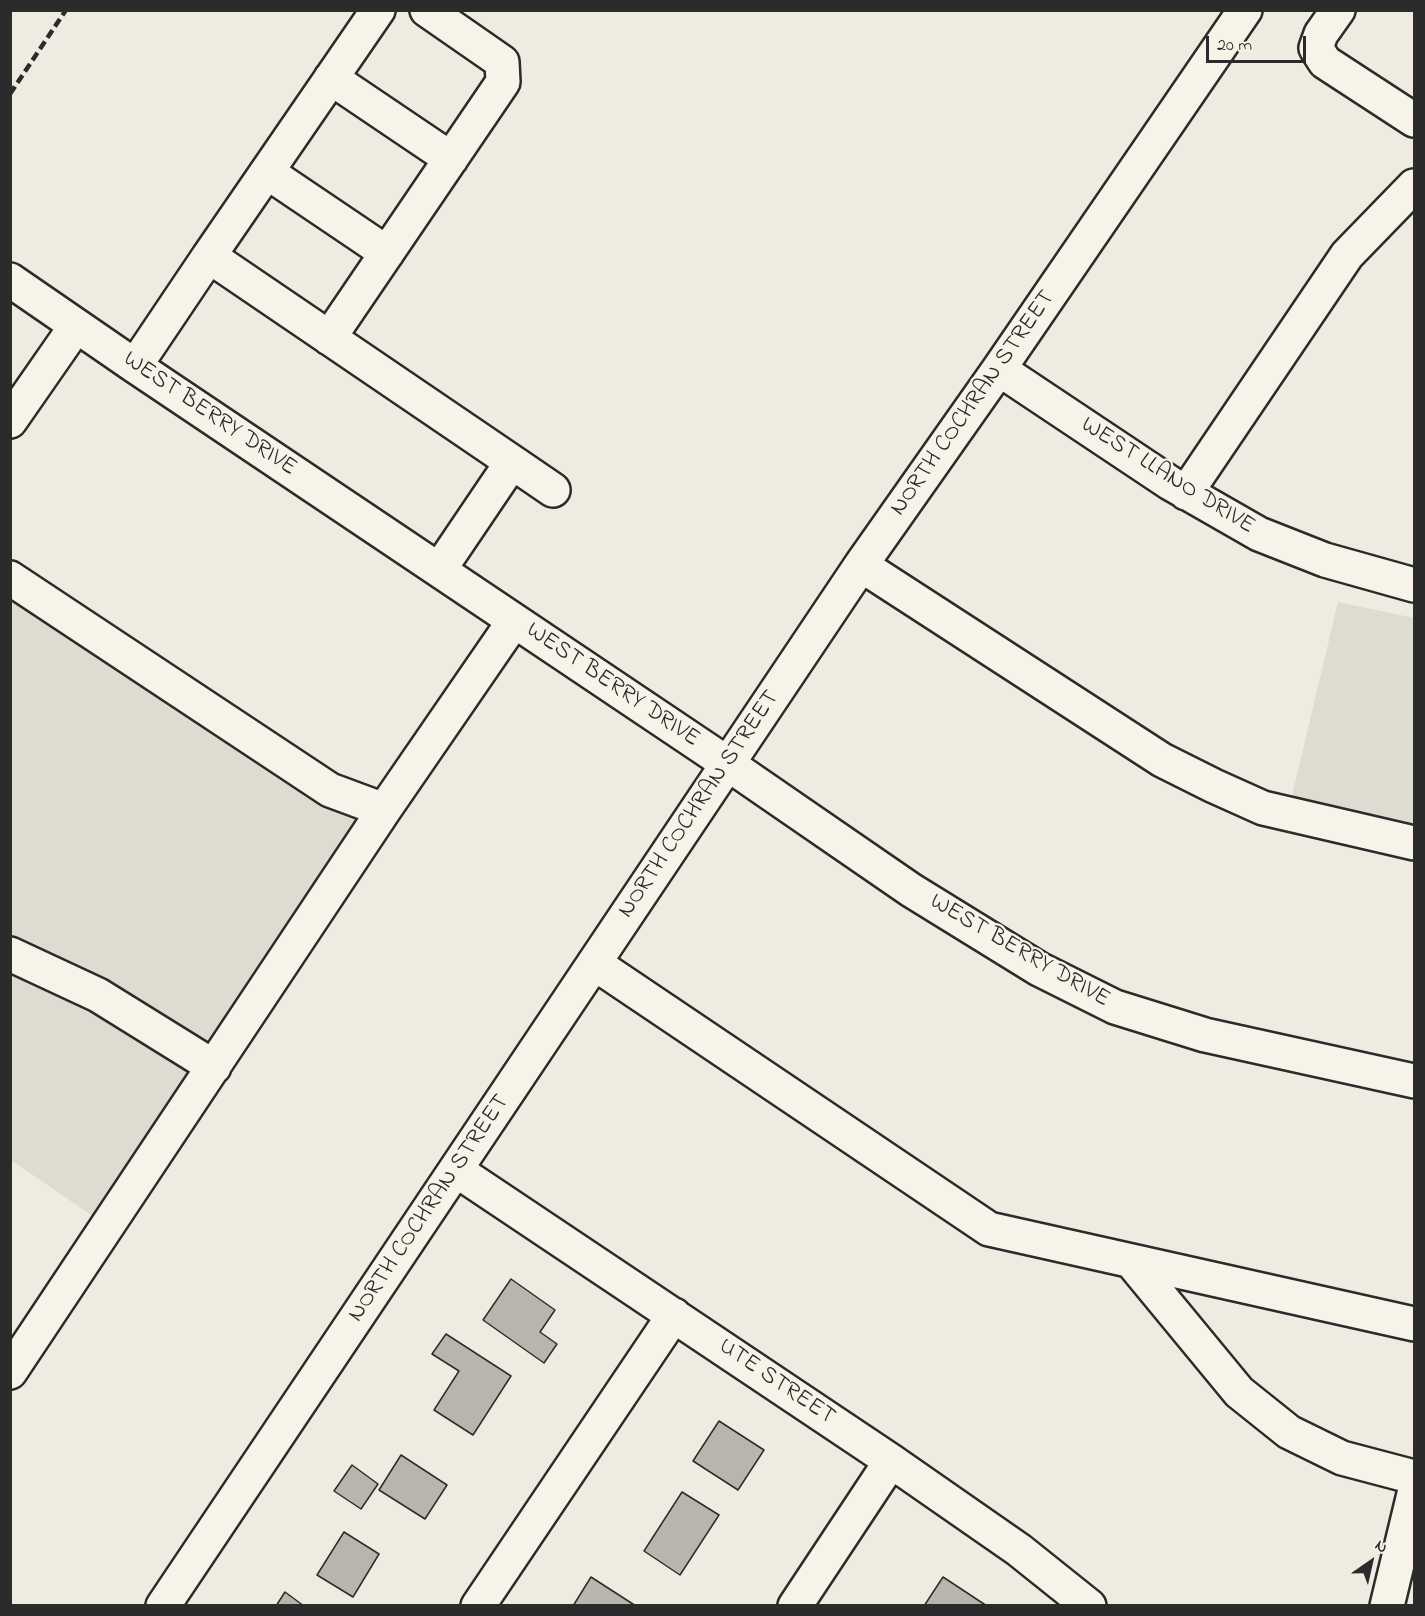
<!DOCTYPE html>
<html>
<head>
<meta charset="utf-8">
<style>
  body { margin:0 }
  #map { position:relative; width:1425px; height:1616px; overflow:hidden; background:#efebe0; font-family:"Indie Flower",sans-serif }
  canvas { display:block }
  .frame { position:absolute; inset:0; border:12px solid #2b2b2b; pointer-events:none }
  .north { position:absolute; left:1341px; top:1532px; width:60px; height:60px; -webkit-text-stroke:4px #f7f3e8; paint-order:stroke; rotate:34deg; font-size:16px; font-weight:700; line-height:24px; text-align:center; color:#2b2b2b }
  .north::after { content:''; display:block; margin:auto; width:21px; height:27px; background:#2b2b2b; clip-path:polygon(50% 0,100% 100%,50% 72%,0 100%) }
  .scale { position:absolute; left:1206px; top:36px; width:100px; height:27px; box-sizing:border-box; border:3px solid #2b2b2b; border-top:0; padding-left:8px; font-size:18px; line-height:21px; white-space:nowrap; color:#2b2b2b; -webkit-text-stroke:4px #f7f3e8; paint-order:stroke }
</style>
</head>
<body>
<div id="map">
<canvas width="1425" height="1616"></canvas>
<div class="frame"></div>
<div class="north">N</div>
<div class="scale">20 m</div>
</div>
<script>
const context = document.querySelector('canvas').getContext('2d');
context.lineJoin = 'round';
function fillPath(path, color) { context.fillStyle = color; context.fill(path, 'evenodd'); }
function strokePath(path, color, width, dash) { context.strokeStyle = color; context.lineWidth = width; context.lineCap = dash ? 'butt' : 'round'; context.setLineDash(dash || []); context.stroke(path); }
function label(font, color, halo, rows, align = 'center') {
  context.font = font + ' "Indie Flower",sans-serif'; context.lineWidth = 4.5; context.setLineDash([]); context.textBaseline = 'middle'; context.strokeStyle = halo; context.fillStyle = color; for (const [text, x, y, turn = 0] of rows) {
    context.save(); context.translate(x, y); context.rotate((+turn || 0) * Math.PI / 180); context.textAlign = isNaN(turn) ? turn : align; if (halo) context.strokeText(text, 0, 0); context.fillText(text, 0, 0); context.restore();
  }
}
fillPath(new Path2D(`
  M10,585L367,820L97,1219L11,1160Z
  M1338,602L1414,618V834L1290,804Z`), '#dedbd1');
const building = new Path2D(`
  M511,1279L555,1310L540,1332L557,1344L544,1363L483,1320Z
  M446,1334L511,1376L473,1435L434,1410L459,1371L432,1354Z
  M719,1421L764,1450L738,1490L693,1461Z
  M401,1455L447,1485L425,1519L379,1490Z
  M352,1465L378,1484L361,1509L334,1491Z
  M682,1492L719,1515L680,1575L644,1551Z
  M344,1532L379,1554L353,1597L317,1575Z
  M591,1577L636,1606H573Z
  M943,1577L987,1606H924Z
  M285,1592L304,1606H276Z`);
fillPath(building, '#b8b5ae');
strokePath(building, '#2b2b2b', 1.5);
const minor = new Path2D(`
  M1338,10L1321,34L1316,48L1325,62L1414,120
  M331,78L451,159
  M267,172L387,253
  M209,256L378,10
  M10,280L135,366L728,764L911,890L1039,969L1115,1007L1205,1035L1414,1081
  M329,338L503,82L502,62L427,10
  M135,366L209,256L512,462L439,570
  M999,369L1170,483L1259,534L1325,560L1414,585
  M10,421L76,326
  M512,462L553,490
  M1186,493L1347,255L1414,186
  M861,565L1162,760L1214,786L1263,808L1414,843
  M10,578L330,790L384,810
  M10,954L98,995L214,1067
  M594,963L989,1229L1414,1324
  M456,1170L891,1461L1019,1550L1089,1606
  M1131,1261L1239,1392L1289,1432L1342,1458L1414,1477
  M10,1372L384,810L514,621
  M163,1606L861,565L999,369L1245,10
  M478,1606L674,1315
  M795,1606L891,1461
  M1387,1606L1414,1494`);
strokePath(minor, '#2b2b2b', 38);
strokePath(minor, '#f7f3e8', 33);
strokePath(new Path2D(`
  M10,94L66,10`), '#2b2b2b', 4.5, [9, 4.5]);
label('24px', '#2b2b2b', '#f7f3e8', [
  ["NORTH COCHRAN STREET",974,404,-55],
  ["WEST BERRY DRIVE",209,415,34],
  ["WEST LLANO DRIVE",1167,477,32],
  ["WEST BERRY DRIVE",612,686,34],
  ["NORTH COCHRAN STREET",700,805,-56],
  ["WEST BERRY DRIVE",1019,952,30],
  ["NORTH COCHRAN STREET",430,1209,-56],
  ["UTE STREET",776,1383,34]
]);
</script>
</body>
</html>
